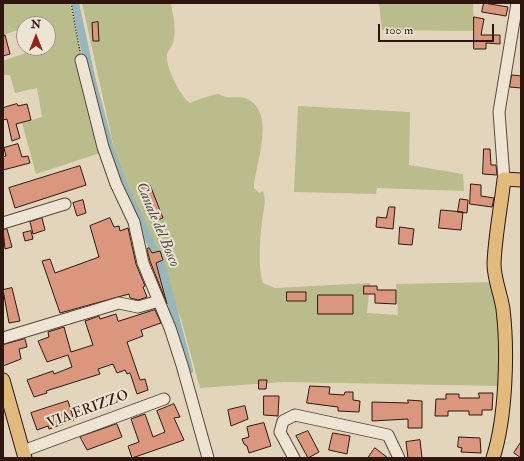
<!DOCTYPE html>
<html>
<head>
<meta charset="utf-8">
<style>
  body { margin:0 }
  #map { position:relative; width:524px; height:461px; overflow:hidden; background:#e3d5bb; font-family:"IM FELL Double Pica",serif }
  canvas { display:block }
  .frame { position:absolute; inset:0; border:4px solid #2e160e; pointer-events:none }
  .north { position:absolute; left:16px; top:16px; width:40px; height:40px; box-sizing:border-box; background:#ede4d3; border:1px solid #a19284; border-radius:50%; rotate:0deg; font-size:11px; font-weight:700; line-height:16px; text-align:center; color:#2e160e }
  .north::after { content:''; display:block; margin:auto; width:14px; height:18px; background:#8f2418; clip-path:polygon(50% 0,100% 100%,50% 72%,0 100%) }
  .scale { position:absolute; left:378px; top:24px; width:116px; height:18px; box-sizing:border-box; border:2px solid #2e160e; border-top:0; padding-left:5px; font-size:12px; line-height:14px; white-space:nowrap; color:#2e160e; -webkit-text-stroke:3px #ede4d3; paint-order:stroke }
</style>
</head>
<body>
<div id="map">
<canvas width="524" height="461"></canvas>
<div class="frame"></div>
<div class="north">N</div>
<div class="scale">100 m</div>
</div>
<script>
const context = document.querySelector('canvas').getContext('2d');
context.lineJoin = 'round';
function fillPath(path, color) { context.fillStyle = color; context.fill(path, 'evenodd'); }
function strokePath(path, color, width, dash) { context.strokeStyle = color; context.lineWidth = width; context.lineCap = dash ? 'butt' : 'round'; context.setLineDash(dash || []); context.stroke(path); }
function label(font, color, halo, rows, align = 'center') {
  context.font = font + ' "IM FELL Double Pica",serif'; context.lineWidth = 4; context.setLineDash([]); context.textBaseline = 'middle'; context.strokeStyle = halo; context.fillStyle = color; for (const [text, x, y, turn = 0] of rows) {
    context.save(); context.translate(x, y); context.rotate((+turn || 0) * Math.PI / 180); context.textAlign = isNaN(turn) ? turn : align; if (halo) context.strokeText(text, 0, 0); context.fillText(text, 0, 0); context.restore();
  }
}
fillPath(new Path2D(`
  M3,3H70L103,152L36,174L22,123L42,117L37,88L15,93L10,75H3V61L40,48H48V45L52,44L47,21L38,24H24V28L3,35Z
  M82,3H171C173,16 177,30 173,43C172,47 168,50 167,54C165,66 180,96 190,103C199,99 211,95 219,94C229,101 239,94 249,100C276,115 255,166 254,188L259,193L263,191C267,201 263,211 262,222C260,236 258,271 263,283L275,288L370,283L367,313L398,315L396,284L496,282L501,318L499,386L284,382L200,388L181,319L173,299L157,271L151,254L143,220L127,188L116,157Z
  M379,3H473L474,31L382,30Z
  M298,106L410,112L409,165L463,174L464,191L377,188L376,194L294,192Z`), '#babc8c');
strokePath(new Path2D(`
  M75,3L92,81L110,149L123,184L162,267L189,370`), '#99b6ba', 8);
const building = new Path2D(`
  M484,3L508,7L506,16L482,12Z
  M474,17L484,19L481,35H500V44L486,43V49H474Z
  M98,22L99,41H93L92,23Z
  M3,35H5L10,54L3,56Z
  M512,75L521,76V88L510,87Z
  M17,104L18,106L27,104L31,120L16,124L20,138L12,141L7,119L3,120V108Z
  M18,144L22,157L28,156L30,163L3,170V157L6,156L4,148Z
  M484,149H490L491,165H496L497,175L483,174Z
  M80,166L86,185L15,208L9,188Z
  M471,184L481,185V196L494,198L492,207L470,204Z
  M150,185L163,218L154,221L145,194L142,195L140,189Z
  M460,199L468,200L467,213L458,212Z
  M83,200L86,213L77,216L73,203Z
  M389,207H395L393,229L376,227L377,217L386,218Z
  M441,210L463,212L461,230L439,228Z
  M42,218L45,230L33,234L30,222Z
  M110,218L114,227L119,226L120,231L128,228L136,264L145,286L143,287L147,297L138,300L130,298L129,294L60,313L42,261L50,259L55,273L99,257L90,226Z
  M400,227L414,229L412,245L399,244Z
  M7,229L12,247L5,249L3,230Z
  M31,231L33,239L25,241L23,233Z
  M149,248L152,253L160,251L163,260L156,263L167,304L150,261L147,249Z
  M364,286H377V290H396V304L375,303V294H364Z
  M12,288L20,321L9,323L3,290Z
  M287,292H306V301H287Z
  M318,295H353V314H318Z
  M155,310L161,323L141,330L143,336L127,342L140,380L145,379L148,390L137,394L130,373L127,374L125,370L117,373L113,364L98,369L100,374L46,391L47,393L34,397L27,380L53,371L54,374L72,367L68,355L47,362L38,341L49,337L48,332L64,327L71,352L93,345L85,321L99,316L100,319L116,314L118,321Z
  M25,339L27,347L19,349L21,359L3,366V345Z
  M259,380H267L266,389H259Z
  M310,386L330,387L329,394L344,395L345,392H353V400L360,401L359,412L338,411V407L307,403Z
  M479,393H493L492,410H482V415H469V411H448V416H435L436,399H446V394H459V398H479Z
  M264,396H279L278,416L264,415Z
  M408,400L422,401V428H408V419L372,421V402L408,403Z
  M68,401L74,420L49,429L48,426L37,430L31,413Z
  M174,404L180,417L174,418L184,440L132,458L128,446L139,442L131,419L145,414L153,437L165,432L157,411Z
  M245,406L248,419L231,426L228,410Z
  M264,423L271,446L249,453L247,446L244,444L242,439L249,437L247,427Z
  M117,424L122,437L87,450L80,437Z
  M308,431L319,452L308,458L296,436Z
  M333,433L350,436L347,454L329,450Z
  M459,437L480,438L481,453L461,452L462,448L458,447Z
  M420,440L422,458H408L406,442Z
  M521,442V458L514,453Z
  M375,448L388,458H368Z`);
fillPath(building, '#da977d');
strokePath(building, '#2e160e', 1);
const minor = new Path2D(`
  M81,60L103,147L116,184L134,222L143,263L170,328L182,365L208,458
  M504,179L499,112L517,3
  M3,223L65,204
  M3,338L119,303L138,307L159,301
  M23,451L164,399
  M294,458L280,432L283,421L295,415L388,435L399,458`);
const major = new Path2D(`
  M3,380L25,458
  M493,458C506,418 508,351 503,309C501,295 494,279 494,264C495,236 501,207 504,179L521,180`);
strokePath(minor, '#5b4639', 13);
strokePath(major, '#2e160e', 15);
strokePath(new Path2D(`
  M71,3L80,52`), '#2e160e', 1.5, [1, 2]);
strokePath(minor, '#ede4d3', 11);
strokePath(major, '#e2ba7e', 13);
label('14px', '#2e160e', '#ede4d3', [
  ["VIA ERIZZO",88,410,-20]
]);
label('italic 15px', '#534e4a', '#ede4d3', [
  ["Canale del Bosco",157,225,67]
]);
</script>
</body>
</html>
